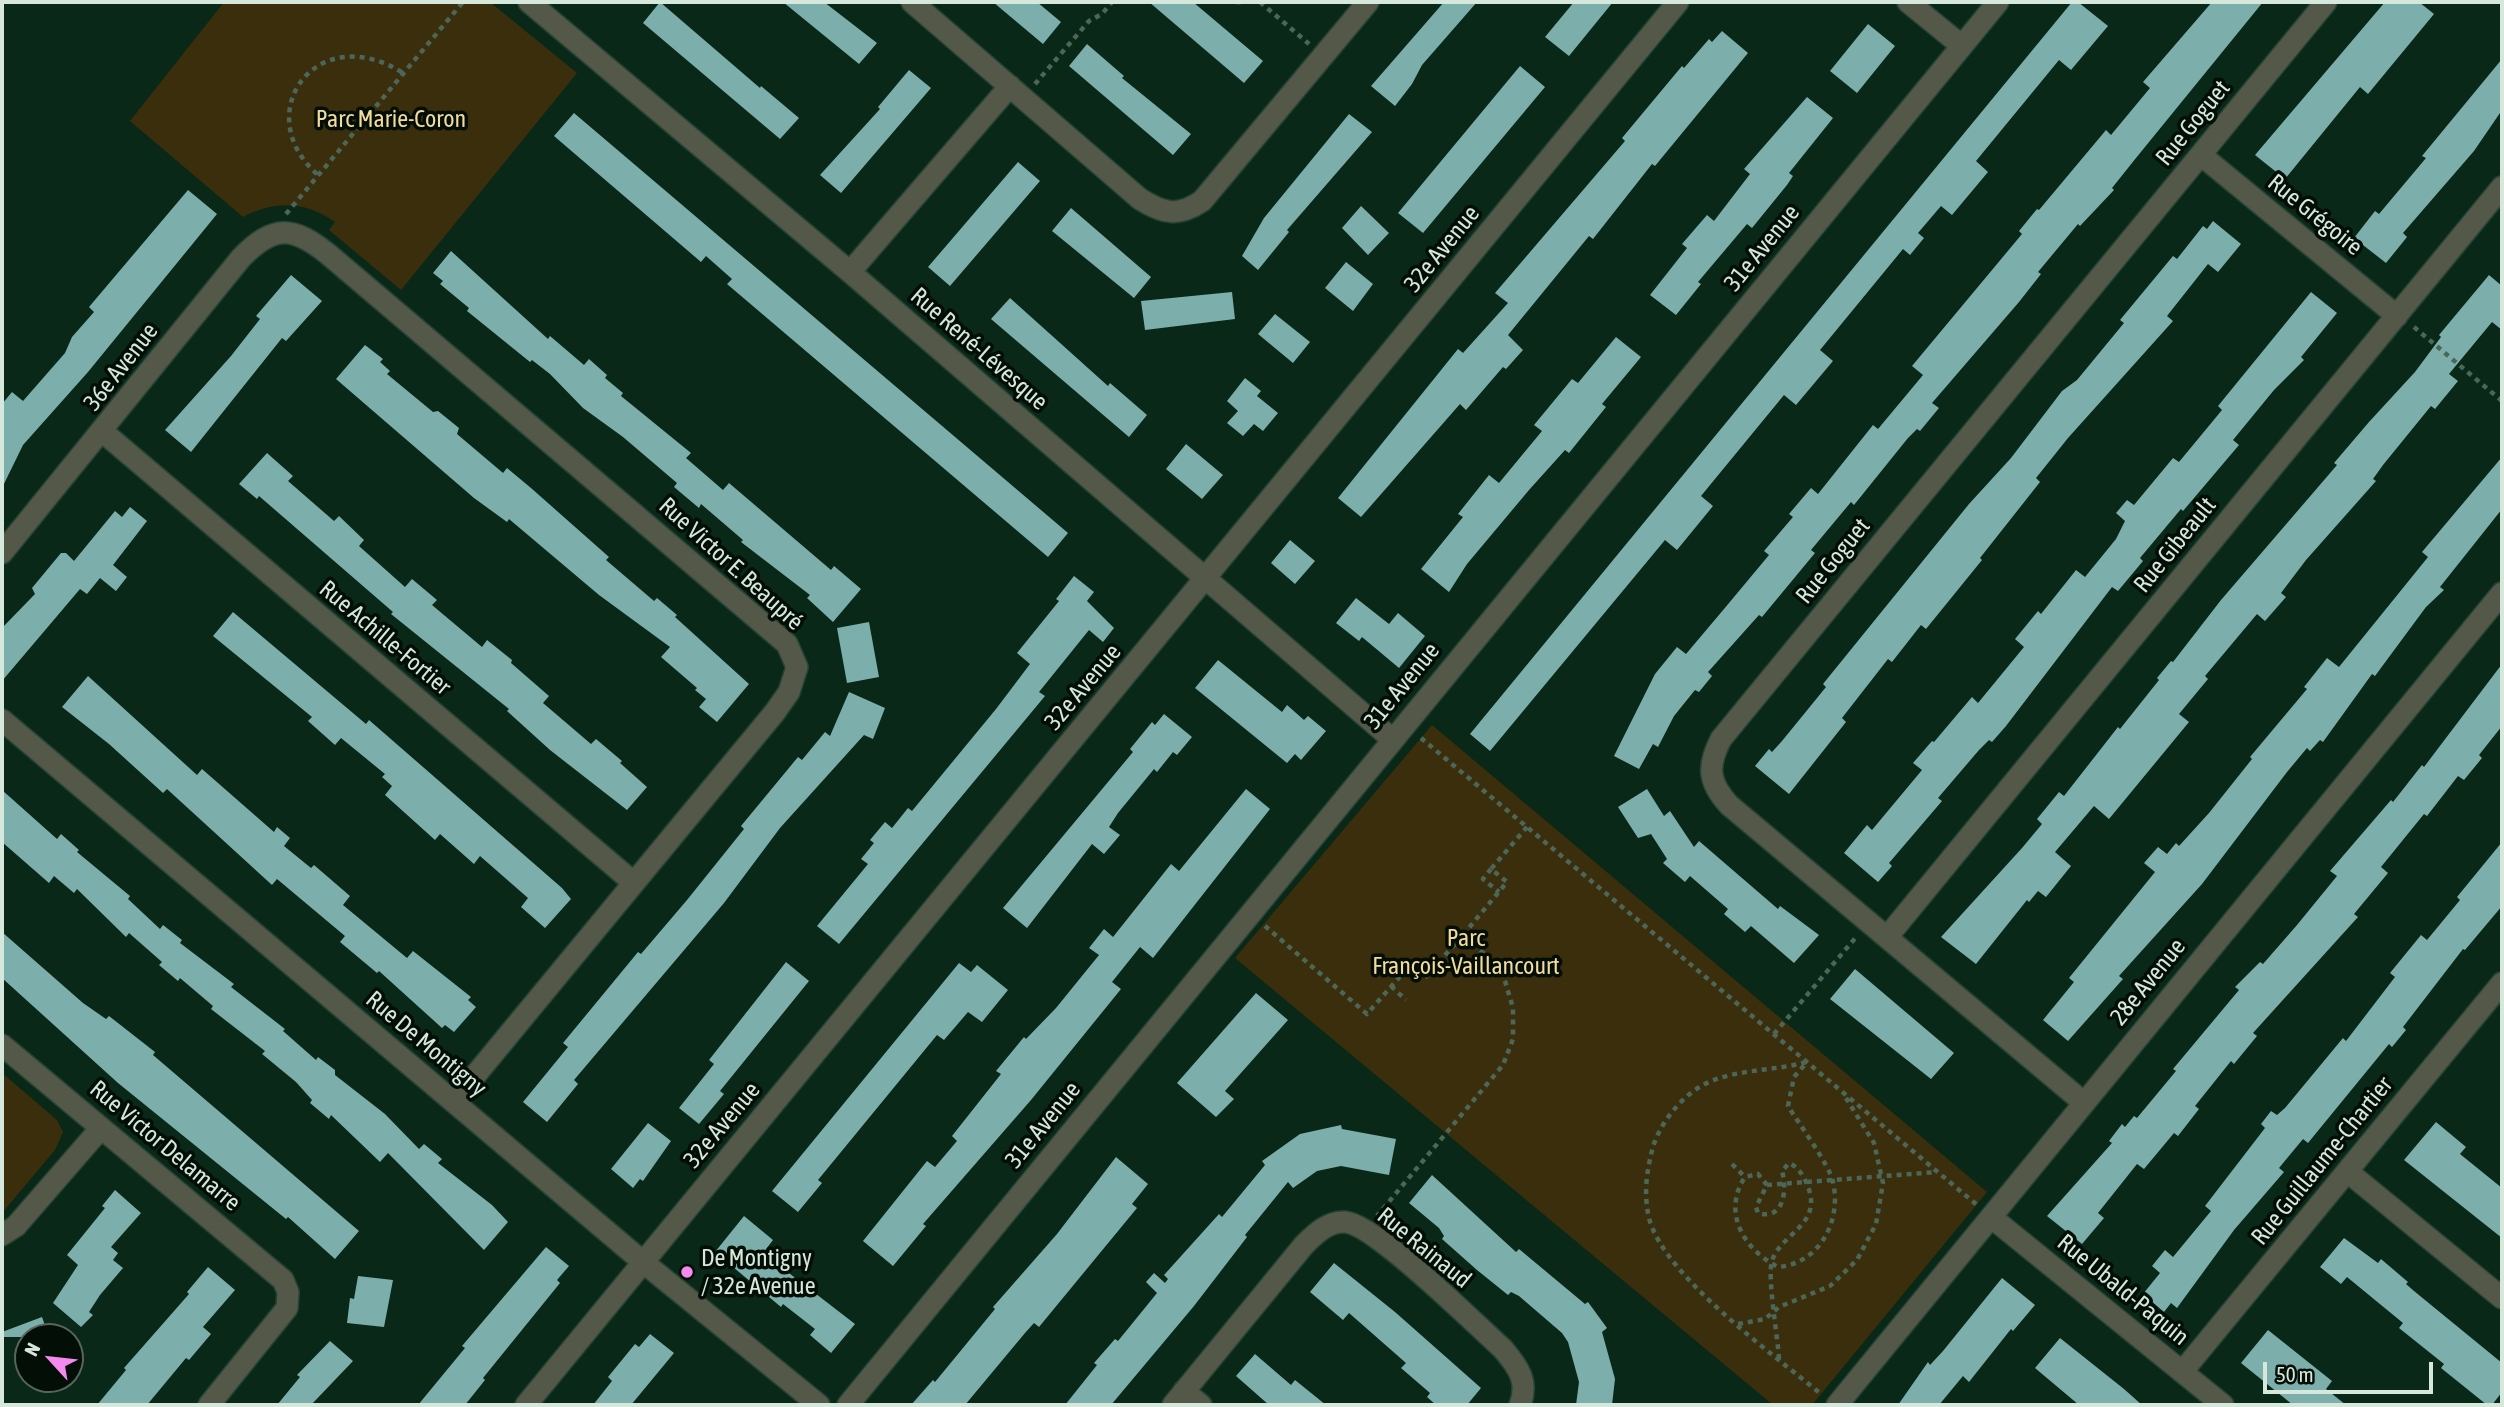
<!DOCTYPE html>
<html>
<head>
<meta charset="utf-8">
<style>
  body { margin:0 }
  #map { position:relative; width:2504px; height:1407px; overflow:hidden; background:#092817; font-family:"Asap Condensed",sans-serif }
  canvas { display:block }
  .frame { position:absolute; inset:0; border:4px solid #d6e8dc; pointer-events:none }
  .north { position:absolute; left:14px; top:1323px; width:70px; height:70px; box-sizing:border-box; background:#030e07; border:2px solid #57655c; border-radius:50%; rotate:297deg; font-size:19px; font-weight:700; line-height:28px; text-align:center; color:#d6e8dc }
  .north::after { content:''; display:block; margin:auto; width:24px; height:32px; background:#f489ef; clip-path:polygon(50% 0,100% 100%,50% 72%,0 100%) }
  .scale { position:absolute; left:2263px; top:1362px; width:170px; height:32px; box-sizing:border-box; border:4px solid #d6e8dc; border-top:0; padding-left:9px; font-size:21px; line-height:24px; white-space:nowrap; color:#d6e8dc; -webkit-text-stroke:5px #030e07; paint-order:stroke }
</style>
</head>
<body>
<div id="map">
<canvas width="2504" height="1407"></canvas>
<div class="frame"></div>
<div class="north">N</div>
<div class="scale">50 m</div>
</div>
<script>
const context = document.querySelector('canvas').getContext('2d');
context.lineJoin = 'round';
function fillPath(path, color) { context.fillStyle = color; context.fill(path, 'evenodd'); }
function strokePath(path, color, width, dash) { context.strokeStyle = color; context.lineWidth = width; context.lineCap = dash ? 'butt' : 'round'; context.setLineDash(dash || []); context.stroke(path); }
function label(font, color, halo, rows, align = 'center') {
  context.font = font + ' "Asap Condensed",sans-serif'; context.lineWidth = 7; context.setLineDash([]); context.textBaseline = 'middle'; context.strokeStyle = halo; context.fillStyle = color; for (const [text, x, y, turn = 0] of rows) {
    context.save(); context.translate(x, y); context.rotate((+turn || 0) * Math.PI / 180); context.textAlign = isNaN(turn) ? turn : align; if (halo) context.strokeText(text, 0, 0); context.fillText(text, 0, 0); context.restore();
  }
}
fillPath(new Path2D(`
  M224,2H490L577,73L401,290L329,230L335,222C306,201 274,200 243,217L130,121Z
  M1432,725L1987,1192L1812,1405H1773L1235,958Z
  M2,1073L57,1120L63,1132L55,1150L2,1213Z`), '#3b2e0d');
fillPath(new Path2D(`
  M660,2L760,88L761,86L799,118L780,139L643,23Z
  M783,2H824L877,43L859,64Z
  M993,2H1037L1061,22L1043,44Z
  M1149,2H1193L1263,61L1244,83Z
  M1444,2H1477L1422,65L1412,84L1395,106L1371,86Z
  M1574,2H1613L1569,56L1545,37Z
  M2072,2H2078L2108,26L2071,70L2059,60L1976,161L1988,172L1952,215L1941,206L1918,233L1924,238L1910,255L1903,249L1820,350L1833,361L1796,405L1784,395L1701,496L1713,506L1677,550L1665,540L1490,751L1470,734Z
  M2212,2H2263L2136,158L2112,188L2114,190L2080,226L2078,224L2038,272L2041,274L2019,302L1932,403L1939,408L1920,431L1917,429L1908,438L1854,505L1851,502L1811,550L1815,553L1762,617L1759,615L1708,672L1712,676L1699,692L1695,690L1674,716L1658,747L1653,744L1639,769L1614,756L1655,674L1677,647L1686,654L1724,609L1769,555L1764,551L1793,517L1789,514L1811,488L1818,494L1873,425L1878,429L1923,375L1912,366L2022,234L2019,231L2037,209L2039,210L2106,130L2111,135L2150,88L2143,82Z
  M2385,2H2419L2434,14L2368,94L2360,87L2285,179L2255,155Z
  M1868,24L1895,46L1857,93L1830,71Z
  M1722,31L1748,53L1655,166L1652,164L1593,239L1589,236L1508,335L1523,350L1506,369L1503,367L1466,410L1460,404L1361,517L1338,498L1458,349L1463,353L1508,303L1495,293L1625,141L1622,138L1682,66L1684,68L1709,39L1712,42Z
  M1087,44L1124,76L1122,78L1191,134L1173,155L1069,66Z
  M2502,59V110L2474,151L2403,233L2407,237L2386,263L2354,238L2375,211L2379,214L2426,158L2422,156Z
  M1520,66L1545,87L1423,233L1398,213Z
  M909,70L931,88L841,193L820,175L880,109L878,107Z
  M1807,97L1833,118L1789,173L1793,176L1787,185L1752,228L1747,224L1698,282L1701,284L1676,315L1650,295L1687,248L1682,244L1707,215L1714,221L1750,174L1744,169Z
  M574,113L1068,533L1048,557L727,284L732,279L706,256L701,262L554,136Z
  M1349,114L1372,132L1287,230L1289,232L1258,270L1242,256L1264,218Z
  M1018,162L1040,181L950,286L928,267Z
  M188,190L217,214L88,372L23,445L2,488V404L12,392L23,401L65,353L72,337L94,312L89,307Z
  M1361,206L1389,233L1368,255L1342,228Z
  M1071,208L1151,277L1134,298L1052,231Z
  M2213,221L2241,244L2218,272L2208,264L2167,316L2173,321L2068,438L2036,478L2040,482L1980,558L1982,560L1926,629L1921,625L1892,662L1888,659L1842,718L1846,722L1789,794L1755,766L1769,749L1772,752L1782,741L1826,687L1823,684L1870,626L1969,504L2011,458L2062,391L2077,380L2124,323L2120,320L2173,256L2177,259L2203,226L2207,229Z
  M451,251L548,339L550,336L584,365L589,359L607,375L605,378L623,393L621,396L691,453L686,458L723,490L729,483L831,570L834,566L861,589L833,622L807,598L810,595L741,542L743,540L701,504L699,508L674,487L677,483L623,437L583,408L550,374L532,360L530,362L467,311L469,308L440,284L443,281L433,273Z
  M1346,262L1373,284L1353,311L1325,288Z
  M291,275L322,301L286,341L282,338L191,452L165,430L231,356L260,319L256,316Z
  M2489,275L2502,286V330L2492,322L2449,374L2458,381L2435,409L2431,406L2383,465L2373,479L2376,481L2306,560L2281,593L2286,597L2265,621L2257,614L2205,676L2208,679L2179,714L2189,722L2109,819L2094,806L2055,852L2071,866L2046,897L2038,891L2029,902L2027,900L1976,964L1941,937L2022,848L2042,824L2037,819L2059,792L2064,796L2118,727L2120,729L2159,680L2157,678L2171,661L2173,662L2221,600L2337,465L2334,463L2369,422L2415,372L2441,337L2439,335Z
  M1232,292L1235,319L1145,330L1141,301Z
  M2311,292L2337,313L2301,357L2304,360L2274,390L2233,440L2239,445L2183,511L2181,509L2140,558L2143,561L2118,591L2112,587L2006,726L1992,742L1989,740L1979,750L1938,798L1942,801L1889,863L1892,866L1878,882L1844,853L1867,825L1872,830L1922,770L1913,763L1932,741L1934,742L1972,697L1978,703L2024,647L2015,639L2038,611L2041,614L2076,570L2085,577L2116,539L2125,521L2116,513L2127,500L2134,505L2173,458L2179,462L2222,410L2218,406Z
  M1010,298L1108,386L1110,383L1147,415L1129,437L991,319Z
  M1275,314L1310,342L1293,363L1258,334Z
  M1616,337L1641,357L1602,404L1606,407L1569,453L1565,450L1529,490L1467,564L1449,592L1421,569L1463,517L1458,514L1489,475L1499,483L1542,431L1534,425L1572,379L1578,383Z
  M365,345L383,359L380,362L390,371L387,374L433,412L438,411L459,428L457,434L503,473L507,468L531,488L609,557L606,560L654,601L657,598L677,615L675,617L749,684L717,722L699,707L706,699L695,690L697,688L661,657L670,647L599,595L509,519L507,522L474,498L336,379Z
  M1245,378L1261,391L1257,396L1278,413L1263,431L1254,424L1243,436L1227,423L1238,411L1227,401Z
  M1186,444L1223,475L1202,499L1166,469Z
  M267,453L293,476L288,481L334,521L339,516L364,540L359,546L405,587L412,579L437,600L432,605L482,647L487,640L512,660L511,663L549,696L543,703L591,744L596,739L622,761L620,763L647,787L627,810L550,750L507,711L509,709L391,614L393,612L259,496L257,499L239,484Z
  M2502,457V509L2440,587L2444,590L2426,607L2375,676L2372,674L2323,742L2320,740L2310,751L2307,748L2287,772L2202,884L2119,976L2123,979L2068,1041L2043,1020L2074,982L2069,978L2155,872L2144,863L2158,847L2167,854L2176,843L2179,846L2209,813L2252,759L2250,757L2307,689L2304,687L2327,658L2339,667L2428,557L2422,552Z
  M130,507L147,521L113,565L127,577L116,591L100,578L87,594L80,589L2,681V628L35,594L32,588L61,553H66L74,561L115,511L122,517Z
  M1290,540L1315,561L1295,584L1271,563Z
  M1074,576L1094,592L1087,601L1114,628L1103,642L1089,630L1039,692L1045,696L839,944L817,926L868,864L861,859L874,843L870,840L885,822L892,828L908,808L912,811L996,709L1030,664L1017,653L1059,601L1056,599Z
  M1356,598L1389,624L1398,613L1425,636L1399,668L1362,637L1359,641L1336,623Z
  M233,612L366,724L369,720L562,888L571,899L545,928L521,907L528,898L480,856L474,864L440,834L435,840L385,795L392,786L382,777L385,774L341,738L335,745L308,721L312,717L213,636Z
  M869,622L879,677L847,683L837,628Z
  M1218,660L1282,712L1287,705L1304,720L1308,716L1326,731L1301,760L1295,754L1287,763L1195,688Z
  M2502,664V726L2479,755L2482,758L2464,780L2458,776L2427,816L2424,814L2381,867L2388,873L2354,914L2358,917L2253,1033L2257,1036L2234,1064L2231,1061L2195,1106L2199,1109L2178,1136L2174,1133L2144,1169L2137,1164L2098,1213L2104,1218L2082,1244L2047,1216L2112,1143L2109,1141L2122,1124L2125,1127L2134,1116L2137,1118L2176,1071L2173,1069L2239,990L2235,987L2260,962L2263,964L2297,925L2337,876L2330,871L2391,800L2393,802L2422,765L2424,767Z
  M88,676L197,775L202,769L274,832L277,827L290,838L284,846L311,868L314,865L350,896L343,905L407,958L413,951L471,997L468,1000L476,1007L454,1032L445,1025L442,1028L379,971L377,973L340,942L345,936L277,879L272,885L167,789L163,793L109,744L62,707Z
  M849,692L885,708L873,739L864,735L780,828L724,903L574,1080L578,1084L547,1122L523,1102L568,1047L563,1043L638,952L641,954L687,900L744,829L741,826L798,757L802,760L825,732L830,736Z
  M1164,714L1192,737L1177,755L1173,752L1157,772L1154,769L1118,813L1109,827L1120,835L1104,854L1092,844L1027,928L1003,908L1133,752L1130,749L1152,722L1155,725Z
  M1246,789L1270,809L1153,958L1140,947L1112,982L1121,989L1031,1100L923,1224L926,1226L893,1266L863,1241L927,1161L935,1167L957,1141L952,1136L1001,1074L996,1071L1024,1037L1026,1039L1056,1008L1099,955L1089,948L1104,929L1113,937L1171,864L1179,871Z
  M1647,789L1664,816L1670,811L1694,847L1699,841L1778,909L1780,906L1819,935L1794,963L1751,926L1745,932L1724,914L1728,909L1690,876L1685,882L1663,863L1667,859L1651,834L1638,838L1618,807Z
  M2,790L57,839L61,834L79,850L77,852L130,896L128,899L160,929L163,925L182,940L180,943L234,984L231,987L285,1029L283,1031L316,1060L318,1057L335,1070V1075L385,1114L419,1149L424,1144L442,1159L438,1163L492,1205L508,1222L484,1250L388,1153L380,1162L331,1115L329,1119L310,1103L312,1100L296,1082L262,1054L265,1051L211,1009L213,1006L180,978L178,981L159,965L162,962L129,933L126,937L77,889L74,893L54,876L49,883L2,842Z
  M2502,842V906L2465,950L2463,949L2403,1027L2406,1030L2392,1047L2389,1044L2308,1143L2303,1139L2279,1168L2284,1172L2234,1230L2177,1308L2171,1303L2164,1312L2143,1294L2160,1273L2152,1266L2165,1250L2173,1257L2211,1211L2205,1206L2265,1128L2261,1124L2271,1111L2277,1115L2285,1108L2343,1038L2346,1041L2395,977L2390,973L2421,935L2427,940L2460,900L2457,897Z
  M2,932L83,1003L106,1019L109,1016L155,1052L153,1055L359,1231L335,1259L288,1217L286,1219L118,1083L2,978Z
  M786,962L809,981L720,1091L724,1094L699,1124L679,1108L714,1064L709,1060Z
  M959,963L971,972L977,965L1008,990L982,1022L968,1012L944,1040L937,1035L818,1180L822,1183L798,1212L772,1191Z
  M1855,969L1954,1053L1931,1079L1830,999Z
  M1256,993L1288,1020L1225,1091L1234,1099L1216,1117L1177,1083Z
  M2436,1122L2466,1147L2460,1154L2502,1188V1238L2404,1160Z
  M648,1123L671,1141L643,1181L640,1179L633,1188L611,1169Z
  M1341,1125L1342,1129L1396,1139L1389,1175L1341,1166L1317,1171L1293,1188L1288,1182L1245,1235L1247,1237L1194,1306L1111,1405H1065L1097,1365L1094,1363L1115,1339L1118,1341L1157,1293L1146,1282L1154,1273L1165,1283L1168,1279L1164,1275L1219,1214L1222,1217L1265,1165L1262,1161L1300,1134Z
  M1116,1157L1148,1184L1132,1204L1137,1208L1039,1327L1034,1323L1025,1333L965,1405H911L933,1380L935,1382L995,1309L993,1307L1057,1234Z
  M1432,1175L1516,1252L1519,1249L1585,1304L1588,1302L1607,1328L1602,1332L1615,1379L1612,1405H1576L1579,1382L1568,1342L1562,1333L1519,1296L1511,1292L1508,1295L1477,1270L1442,1239L1444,1236L1439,1228L1409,1203Z
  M115,1190L141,1213L111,1247L118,1253L113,1260L123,1268L100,1295L89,1312L93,1315L81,1327L53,1303L78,1265L67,1255L105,1208L102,1206Z
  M744,1216L773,1240L763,1253L855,1324L831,1353L810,1335L815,1329L783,1304L781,1307L715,1252Z
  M2344,1238L2378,1263L2381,1259L2408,1282L2406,1284L2414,1291L2502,1363V1392L2492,1405H2487L2441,1368L2444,1364L2399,1328L2403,1323L2347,1277L2341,1284L2320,1267Z
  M546,1247L569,1266L557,1280L560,1283L483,1378L485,1380L465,1405H418L465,1348L462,1346Z
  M1334,1263L1395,1312L1481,1388L1467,1405H1436L1427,1397L1430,1393L1401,1368L1406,1363L1349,1313L1343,1320L1310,1292Z
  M208,1267L235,1290L203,1327L211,1334L189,1360L186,1358L147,1405H97L126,1370L124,1368L189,1294L187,1292Z
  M358,1276L393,1280L384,1327L347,1323L350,1298L354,1299Z
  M2002,1278L2035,1305L2013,1331L2011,1329L1969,1382L1963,1376L1939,1405H1898L1928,1362L1930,1365L1943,1351Z
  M42,1317L49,1337H2V1332Z
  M2268,1330L2332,1381L2326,1389L2346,1405H2293L2241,1363Z
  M650,1334L674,1353L631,1405H593L612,1381L608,1377L635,1344L639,1347Z
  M2060,1338L2124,1389L2142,1405H2079L2035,1368Z
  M330,1341L353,1361L311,1405H277L300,1377L297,1375Z
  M1255,1354L1291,1385L1295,1380L1326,1405H1269L1236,1376Z`), '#7cafab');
const minor = new Path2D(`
  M529,2L850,272L1392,739
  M912,2L1140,199C1164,214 1178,217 1202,201L1368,2
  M1908,2L1962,46
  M2201,155L2397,316
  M850,272L1010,86
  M103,432L634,883
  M2,553L241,258C274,224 293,226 328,254L787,644L797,667L789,692L775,712L454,1101
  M2,720L643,1262L819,1405
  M1888,936L2502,187
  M2,1045L283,1280L288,1292L287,1308L209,1405
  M2083,1102L1729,805C1708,782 1707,766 1721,739L2326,2
  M2348,1172L2502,1298
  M1991,1217L2223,1405
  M2,1235L16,1226L101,1128
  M2182,1372L2502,983
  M1184,1391L1201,1405
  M526,1405L1678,2
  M848,1405L1998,2
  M1173,1405L1304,1245C1315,1234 1328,1221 1345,1222C1375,1224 1475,1324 1503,1349C1518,1367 1529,1381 1520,1405
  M1837,1405L2502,593`);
strokePath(minor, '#264333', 24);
strokePath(new Path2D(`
  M1236,2H1241
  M1260,2L1309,44
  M1035,84L1089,21L1102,14L1112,2
  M317,174C249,114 316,18 403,73
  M286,214L463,2
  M2414,327L2502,401
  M1421,738L1977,1205
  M1491,869L1483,879L1499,892
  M1265,926L1367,1014L1410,965L1425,978L1463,935L1496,964L1505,981L1513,1008V1039L1503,1065L1377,1216
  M1463,935L1507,882L1491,869L1527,827
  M1391,986L1406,1000
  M1774,1034L1857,936
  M1806,1062C1771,1072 1736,1068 1703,1085C1679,1098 1656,1128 1651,1155C1646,1176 1644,1196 1649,1218C1663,1275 1774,1355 1821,1394
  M1732,1164L1745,1177
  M1767,1185L1937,1172
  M1738,1324L1765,1319L1779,1307L1830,1286L1857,1260L1876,1224L1883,1183L1874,1143L1846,1098
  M1779,1359C1778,1338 1767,1278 1772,1261C1781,1232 1826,1225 1806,1182C1802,1174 1798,1167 1789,1163L1782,1171C1787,1188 1785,1221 1758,1213L1756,1207L1767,1185L1758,1174L1745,1177C1722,1212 1743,1249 1778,1267C1819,1264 1842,1221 1833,1182C1829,1164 1799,1124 1788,1106L1794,1077L1807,1062`), '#4c6758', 4.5, [5, 5]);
strokePath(minor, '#535849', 21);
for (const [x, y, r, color] of [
  [687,1272,7,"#f489ef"]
]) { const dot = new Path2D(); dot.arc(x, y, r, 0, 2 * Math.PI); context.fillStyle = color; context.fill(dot); strokePath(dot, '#030e07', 2.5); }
label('24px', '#f5da9d', '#030e07', [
  ["Parc Marie-Coron",391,119],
  ["Parc",1466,938],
  ["François-Vaillancourt",1466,966]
]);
label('24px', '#d6e8dc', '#030e07', [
  ["Rue Goguet",2193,123,-51],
  ["Rue Grégoire",2315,215,39],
  ["31e Avenue",1762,248,-51],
  ["32e Avenue",1442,249,-51],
  ["Rue René-Lévesque",979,349,41],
  ["36e Avenue",121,367,-52],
  ["Rue Gibeault",2175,545,-51],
  ["Rue Goguet",1833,561,-51],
  ["Rue Victor E. Beaupré",731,564,42],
  ["Rue Achille-Fortier",385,638,40],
  ["31e Avenue",1402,686,-51],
  ["32e Avenue",1083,687,-50],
  ["28e Avenue",2148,982,-51],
  ["Rue De Montigny",426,1044,40],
  ["32e Avenue",722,1125,-50],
  ["31e Avenue",1043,1125,-51],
  ["Rue Victor Delamarre",165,1146,40],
  ["Rue Guillaume-Chartier",2322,1161,-51],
  ["Rue Rainaud",1424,1248,39],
  ["Rue Ubald-Paquin",2123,1290,39]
]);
label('24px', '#d6e8dc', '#030e07', [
  ["De Montigny",701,1258],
  ["/ 32e Avenue",701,1286]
], 'left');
</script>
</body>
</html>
